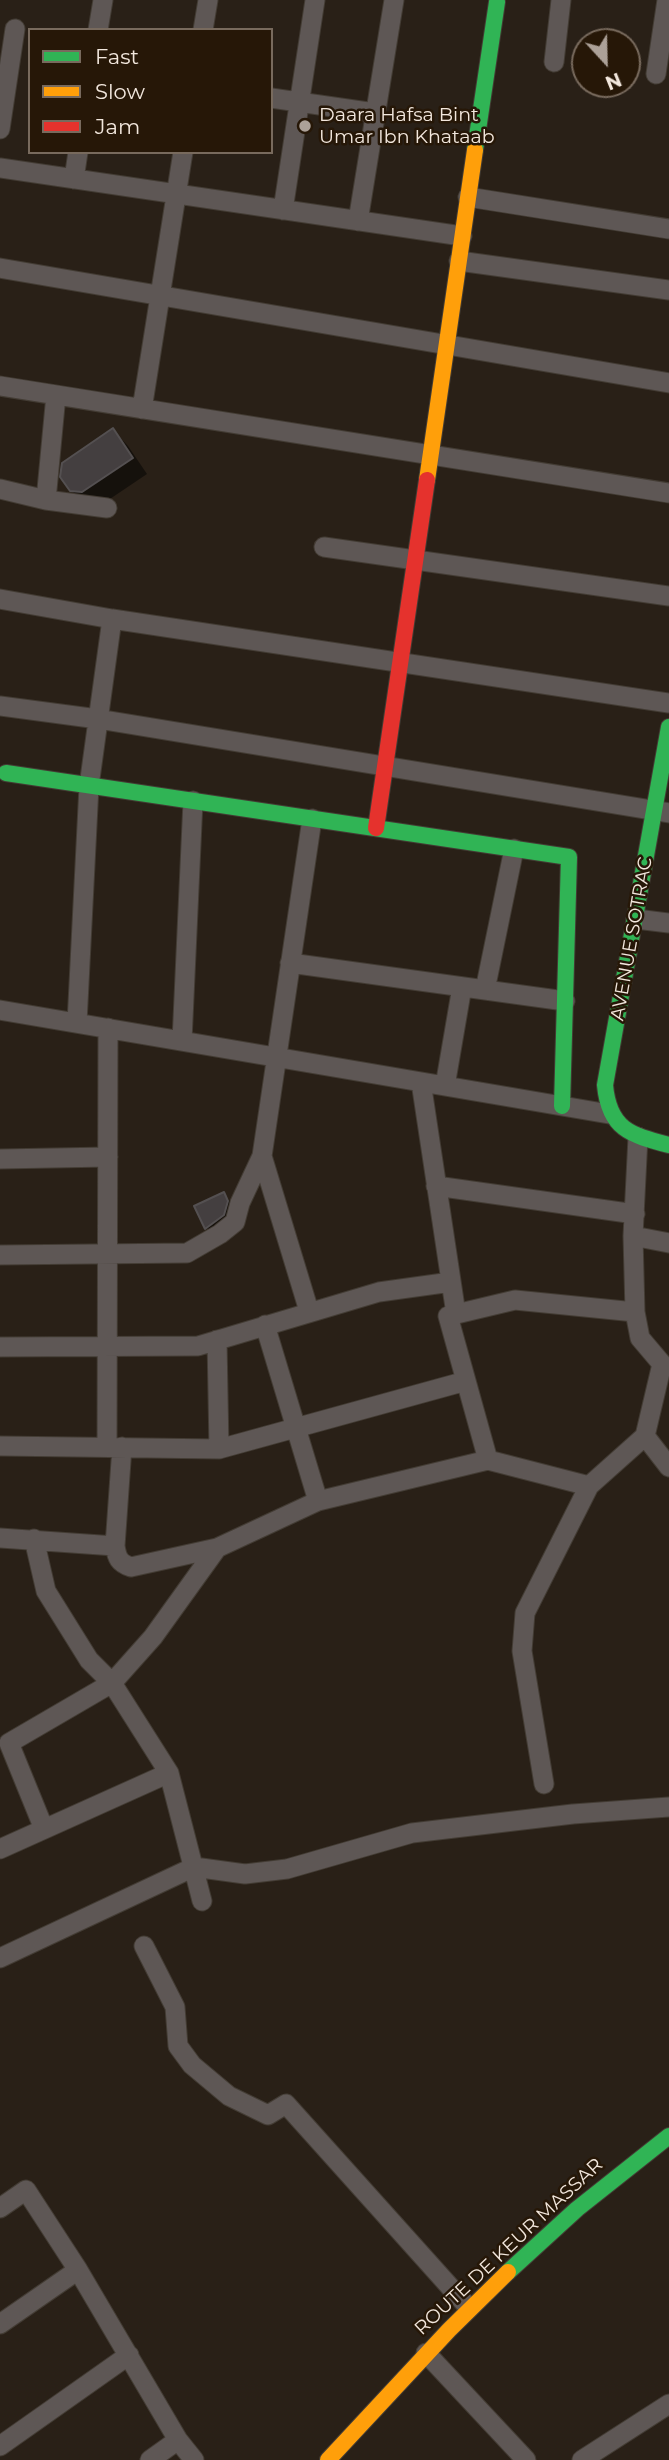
<!DOCTYPE html>
<html>
<head>
<meta charset="utf-8">
<style>
  body { margin:0 }
  #map { position:relative; width:669px; height:2460px; overflow:hidden; background:#292017; font-family:Montserrat,sans-serif }
  canvas { display:block }
  .legend { position:absolute; left:28px; top:28px; width:245px; height:126px; box-sizing:border-box; background:#261707; border:2px solid #786a5d; margin:0; padding:9px 12px; list-style:none; font-size:21px; color:#f2e7dd }
  .legend li { display:flex; align-items:center; gap:14px; height:35px }
  .legend b { width:35px; border:2px solid #786a5d }
  .north { position:absolute; left:571px; top:28px; width:70px; height:70px; box-sizing:border-box; background:#261707; border:2px solid #786a5d; border-radius:50%; rotate:158deg; font-size:19px; font-weight:700; line-height:28px; text-align:center; color:#f2e7dd }
  .north::after { content:''; display:block; margin:auto; width:24px; height:32px; background:#aca198; clip-path:polygon(50% 0,100% 100%,50% 72%,0 100%) }
</style>
</head>
<body>
<div id="map">
<canvas width="669" height="2460"></canvas>
<ul class="legend">
<li><b style="height:9px;background:#30b455"></b>Fast</li>
<li><b style="height:9px;background:#ff9f0a"></b>Slow</li>
<li><b style="height:9px;background:#e5322d"></b>Jam</li>
</ul>
<div class="north">N</div>
</div>
<script>
const context = document.querySelector('canvas').getContext('2d');
context.lineJoin = 'round';
function fillPath(path, color) { context.fillStyle = color; context.fill(path, 'evenodd'); }
function strokePath(path, color, width, dash) { context.strokeStyle = color; context.lineWidth = width; context.lineCap = dash ? 'butt' : 'round'; context.setLineDash(dash || []); context.stroke(path); }
function label(font, color, halo, rows, align = 'center') {
  context.font = font + ' Montserrat,sans-serif'; context.lineWidth = 5; context.setLineDash([]); context.textBaseline = 'middle'; context.strokeStyle = halo; context.fillStyle = color; for (const [text, x, y, turn = 0] of rows) {
    context.save(); context.translate(x, y); context.rotate((+turn || 0) * Math.PI / 180); context.textAlign = isNaN(turn) ? turn : align; if (halo) context.strokeText(text, 0, 0); context.fillText(text, 0, 0); context.restore();
  }
}
fillPath(new Path2D(`
  M113,430L128,446L147,474L98,507L88,506L71,490Z
  M223,1194L239,1210L222,1243L206,1227Z`), '#0007');
const building = new Path2D(`
  M113,428L133,458L82,492L70,491L60,477L62,463Z
  M224,1192L228,1201L224,1215L205,1229L194,1206Z`);
fillPath(building, '#443f40');
strokePath(building, '#545051', 2);
const street = new Path2D(`
  M98,30L103,0
  M203,30L208,0
  M554,62L561,0
  M656,74L667,0
  M271,98L375,113
  M0,129L15,29
  M0,168L462,236
  M74,179L78,152
  M468,197L669,229
  M283,210L315,0
  M358,221L394,0
  M459,261L669,290
  M0,268L669,383
  M0,386L669,493
  M142,409L183,152
  M0,489L46,500L107,508
  M46,500L56,395
  M324,547L669,596
  M0,599L112,619L669,703
  M0,706L98,719L669,813
  M636,919L669,923
  M290,963L565,1001
  M485,990L514,849
  M0,1010L609,1114
  M77,1023L89,786L112,619
  M182,1041L193,801
  M421,1082L456,1314
  M445,1086L462,987
  M638,1137L633,1236L635,1312L640,1338L662,1364
  M262,1156L309,1311
  M0,1159L108,1157
  M436,1186L635,1214
  M633,1236L669,1243
  M0,1255L187,1253L220,1234L235,1222L240,1203L262,1156L312,819
  M265,1325L318,1501
  M217,1340L219,1449
  M0,1347L198,1346L379,1292L451,1282
  M645,1436L669,1467
  M0,1446L219,1449L466,1381
  M107,1447L108,1028
  M122,1447L115,1546C117,1558 119,1563 131,1567L217,1548L318,1501L488,1460L589,1486
  M488,1460L448,1316L515,1300L635,1312
  M0,1538L115,1546
  M34,1539L46,1591L89,1660L112,1683L169,1773L202,1901
  M544,1784L522,1651L525,1613L589,1486L645,1436L662,1364
  M44,1829L9,1743L112,1683L153,1637L217,1548
  M0,1849L169,1773
  M144,1946L175,2007L178,2046L192,2065L229,2096L268,2115L286,2104L469,2308
  M0,1958L194,1867L245,1874L287,1869L412,1833L573,1814L669,1807
  M0,2208L26,2190L78,2270L178,2440L194,2460
  M0,2324L78,2270
  M426,2353L526,2460
  M0,2446L129,2355
  M150,2460L178,2440
  M582,2460L669,2404`);
const fast = new Path2D(`
  M475,150L497,2
  M669,727L605,1085C609,1129 630,1135 669,1145
  M6,773L569,857L562,1106
  M508,2272L577,2209L669,2136`);
const slow = new Path2D(`
  M427,480L475,150
  M328,2460L449,2330L508,2272`);
const jam = new Path2D(`
  M376,828L427,480`);
strokePath(street, '#433c34', 21);
strokePath(fast, '#433c34', 18);
strokePath(slow, '#433c34', 18);
strokePath(jam, '#433c34', 18);
strokePath(street, '#5e5755', 19);
strokePath(fast, '#30b455', 16);
strokePath(slow, '#ff9f0a', 16);
strokePath(jam, '#e5322d', 16);
for (const [x, y, r, color] of [
  [305,126,7,"#aca198"]
]) { const dot = new Path2D(); dot.arc(x, y, r, 0, 2 * Math.PI); context.fillStyle = color; context.fill(dot); strokePath(dot, '#261707', 2.5); }
label('19px', '#f2e7dd', '#261707', [
  ["Daara Hafsa Bint",319,115],
  ["Umar Ibn Khataab",319,137]
], 'left');
label('19px', '#f2e7dd', '#261707', [
  ["AVENUE SOTRAC",632,939,-80],
  ["ROUTE DE KEUR MASSAR",509,2247,-43]
]);
</script>
</body>
</html>
